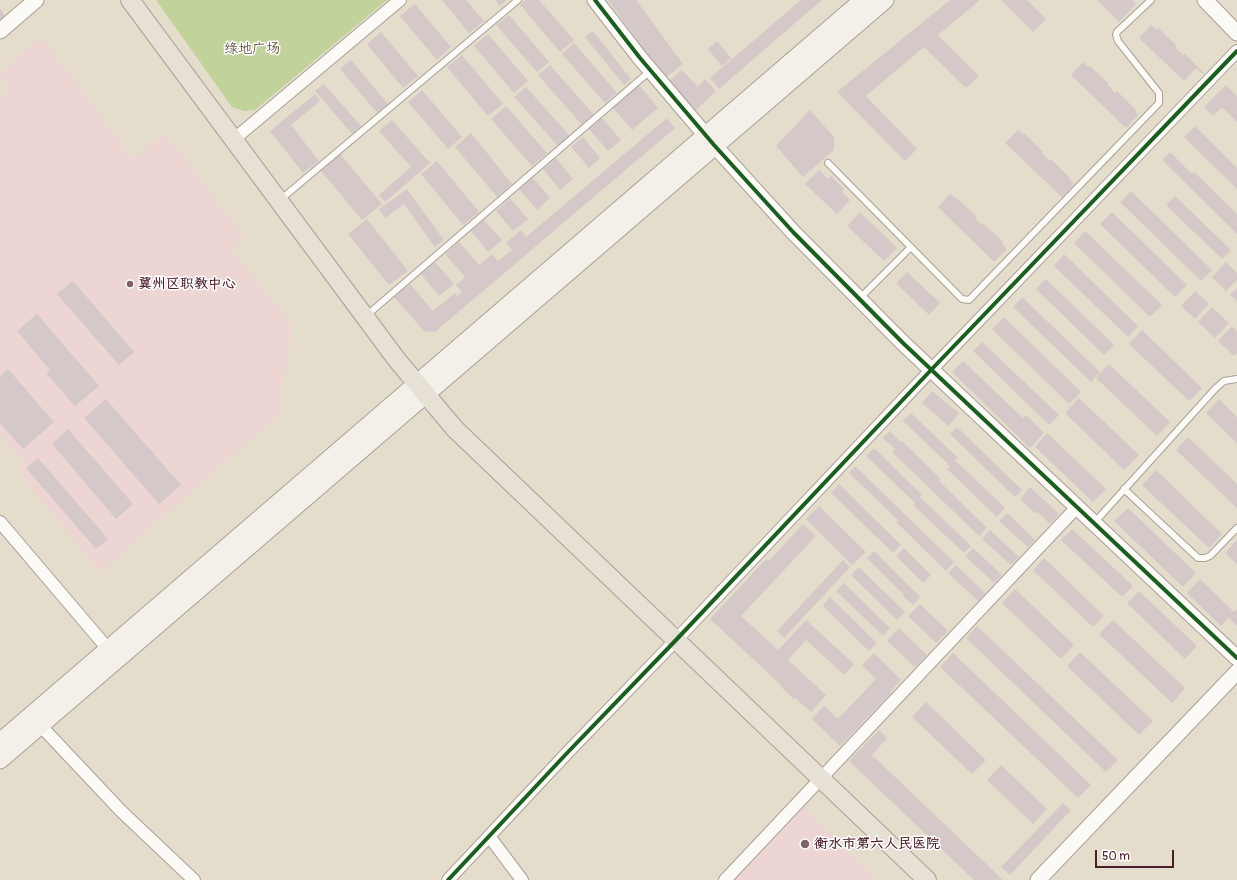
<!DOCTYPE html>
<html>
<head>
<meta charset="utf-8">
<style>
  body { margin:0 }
  #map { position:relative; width:1237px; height:880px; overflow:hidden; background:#e4ddcc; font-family:Pangolin,sans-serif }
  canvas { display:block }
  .scale { position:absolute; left:1095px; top:850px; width:79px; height:18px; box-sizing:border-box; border:2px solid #4a1f2b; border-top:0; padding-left:5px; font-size:12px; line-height:14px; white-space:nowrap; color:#4a1f2b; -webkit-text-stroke:3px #fff; paint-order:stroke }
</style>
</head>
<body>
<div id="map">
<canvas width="1237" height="880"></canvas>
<div class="scale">50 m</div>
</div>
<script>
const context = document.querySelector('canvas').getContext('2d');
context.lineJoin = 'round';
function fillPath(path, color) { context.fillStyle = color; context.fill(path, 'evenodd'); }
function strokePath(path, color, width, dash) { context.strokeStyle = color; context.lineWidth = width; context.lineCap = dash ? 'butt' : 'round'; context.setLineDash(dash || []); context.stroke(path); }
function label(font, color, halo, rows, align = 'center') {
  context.font = font + ' Pangolin,"LXGW WenKai TC",sans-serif'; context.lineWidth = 3; context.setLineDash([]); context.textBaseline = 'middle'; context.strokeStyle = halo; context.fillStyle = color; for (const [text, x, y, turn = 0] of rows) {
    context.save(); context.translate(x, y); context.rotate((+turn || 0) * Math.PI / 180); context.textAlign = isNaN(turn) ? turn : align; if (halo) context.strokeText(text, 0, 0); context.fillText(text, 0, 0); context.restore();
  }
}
fillPath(new Path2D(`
  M42,37L132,158L166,133L244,238L231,249L288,320L291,328V334L278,416L100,572L18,472L25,465L0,436V97L10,88L0,76V72Z
  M803,808L879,880H735Z`), '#edd5d4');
fillPath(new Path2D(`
  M156,0H387L255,110L244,111L232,107Z`), '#c2d29b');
fillPath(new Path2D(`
  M442,0H466L484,21L469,33Z
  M495,0H507L500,6Z
  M525,0H539L574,40L560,52L520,5Z
  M608,0H636L683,64L665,78Z
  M801,0H822L719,89L710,78Z
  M950,0H980L938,35L979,76L966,88L924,47L866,96L917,149L905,161L837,92Z
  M1001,0H1027L1046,19L1033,32Z
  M1097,0H1132L1136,4L1119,22Z
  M415,4L451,47L437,60L400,16Z
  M0,9L5,16L0,21Z
  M509,15L549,62L537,72L496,25Z
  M1151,25L1157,30L1158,28L1177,46L1176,48L1183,55L1185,54L1204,73L1203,74L1196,68L1184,81L1139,38Z
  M593,31L631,79L624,85L585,37Z
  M381,32L418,76L403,88L367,44Z
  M488,34L528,81L514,93L474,46Z
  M717,41L731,58L722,66L708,49Z
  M574,43L617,93L605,103L562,54Z
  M462,55L503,104L488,116L447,67Z
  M351,60L388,104L377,113L340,69Z
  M1083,62L1088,67L1090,66L1109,84L1108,85L1115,93L1117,91L1136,110L1135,111L1138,115L1126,128L1071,75Z
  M550,65L594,115L582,125L538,75Z
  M682,70L698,87L705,79L716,91L694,112L667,83Z
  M324,84L361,126L352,134L315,91Z
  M639,85L658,108L632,130L612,107Z
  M1226,85L1237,96V122L1222,107L1213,116L1204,107Z
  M526,87L570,136L558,146L514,97Z
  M422,90L462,137L448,149L408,102Z
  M315,94L320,101L291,125L319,161L303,173L270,131Z
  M506,106L547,153L532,166L491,119Z
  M810,110L834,137V150L803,177L776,146Z
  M602,118L621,140L608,151L589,129Z
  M667,118L675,128L436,331L430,332L424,331L394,297L410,284L433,311L455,293L457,296L462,292L456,285L465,277L445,254L459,242L479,265L492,254L498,261L512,250L506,243L521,230L526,237Z
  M392,120L430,163L385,202L379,195L411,167L379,131Z
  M1195,126L1237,168V189L1184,137Z
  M1018,130L1023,135L1024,133L1043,152L1042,153L1049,160L1051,159L1070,178L1069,179L1074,184L1062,197L1005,143Z
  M471,133L512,184L497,197L455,147Z
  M583,137L600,158L589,168L571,147Z
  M1170,152L1192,174L1194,172L1237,214V234L1162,160Z
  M340,154L382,204L362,220L321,171Z
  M556,158L573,179L560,190L543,169Z
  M437,161L479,212L463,225L421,174Z
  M819,170L828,179L831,176L844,189L842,192L850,200L837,214L805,184Z
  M532,177L550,198L537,210L519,189Z
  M407,189L444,240L435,247L404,204L385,218L379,209Z
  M1131,191L1212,270L1201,281L1120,202Z
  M950,194L956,199L957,198L976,216L975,218L982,225L984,224L1003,242L1002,244L1007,249L994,262L938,207Z
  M1175,196L1231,250L1222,259L1166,205Z
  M510,198L528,219L513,231L496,211Z
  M860,212L897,248L884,261L847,226Z
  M1112,212L1187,285L1175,297L1100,224Z
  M367,219L408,271L389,285L348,234Z
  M484,220L502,240L488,252L471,231Z
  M1085,231L1162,305L1150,317L1074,243Z
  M1064,254L1138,326L1128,337L1054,266Z
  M435,262L454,284L439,296L421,274Z
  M1226,262L1237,273V280L1226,291L1212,277Z
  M907,272L940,303L929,315L896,283Z
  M1046,279L1114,345L1104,355L1036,289Z
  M73,281L134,352L119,365L57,294Z
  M1237,288V301L1230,295Z
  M1195,291L1209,304L1195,319L1181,306Z
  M1022,297L1100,372L1091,382L1013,307Z
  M1212,307L1229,323L1215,338L1198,322Z
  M37,314L99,386L75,406L46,373L50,370L17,331Z
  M1004,317L1081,392L1069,404L992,329Z
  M1232,326L1237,331V353L1234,356L1218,341Z
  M1142,330L1202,388L1189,401L1129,344Z
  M982,342L1059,415L1049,425L973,351Z
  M963,361L1023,418L1026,415L1044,433L1030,448L952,372Z
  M1109,364L1170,422L1157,436L1096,378Z
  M8,369L54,422L23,449L0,423V376Z
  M932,391L959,413L949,426L922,403Z
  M1079,398L1139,455L1124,470L1065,413Z
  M106,399L181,485L159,504L84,418Z
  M1219,399L1237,417V443L1206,413Z
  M911,413L958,458L955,460L1005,508L997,517L947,469L950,466L903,421Z
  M957,427L1022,490L1015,497L950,434Z
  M68,429L133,504L116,519L52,444Z
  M890,431L901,443L902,441L941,479L939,481L987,528L979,536L892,452L895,449L883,438Z
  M1047,433L1106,489L1093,502L1035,447Z
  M1188,437L1237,484V508L1176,450Z
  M874,448L922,495L920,497L971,546L964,553L913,505L915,503L866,456Z
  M38,458L108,539L96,549L26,468Z
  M855,466L954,562L946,571L896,522L898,520L849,473Z
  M1156,470L1222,534L1209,548L1142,485Z
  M839,484L901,545L893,553L831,493Z
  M1030,487L1059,514L1050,524L1038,512L1036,514L1020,499Z
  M819,506L866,552L852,565L806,519Z
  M1128,508L1196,573L1183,587L1114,521Z
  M1007,513L1035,540L1028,547L999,521Z
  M803,524L816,536L741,616L778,650L806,620L854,664L844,675L806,640L788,660L826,695L811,712L795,698L794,699L781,687L782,686L710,619L766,559L769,561Z
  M1072,529L1133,586L1122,597L1061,540Z
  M990,530L1019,557L1011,565L982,539Z
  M1237,540V564L1225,553Z
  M904,548L931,575L923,583L896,556Z
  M973,548L1002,575L994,583L965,556Z
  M874,551L920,597L913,605L903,596L904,595L867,558Z
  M1044,558L1104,616L1093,627L1033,570Z
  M843,560L850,567L784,638L777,631Z
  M956,565L985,593L978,601L948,573Z
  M859,567L905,612L897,620L851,575Z
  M1200,579L1234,612L1237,609V626L1229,618L1221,626L1187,593Z
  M844,583L890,628L883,636L836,591Z
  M1015,589L1074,645L1061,659L1002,603Z
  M1139,591L1197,646L1185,659L1127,603Z
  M830,597L877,643L869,651L823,606Z
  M920,604L948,631L936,643L908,616Z
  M1113,620L1185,688L1172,703L1099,634Z
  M977,626L1118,760L1106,772L966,638Z
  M899,628L927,655L915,667L887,641Z
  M1080,652L1153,721L1139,735L1067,666Z
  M874,653L901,680L890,692L891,693L840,746L812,719L824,706L838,719L876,679L862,665Z
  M953,653L1091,785L1078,798L940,667Z
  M926,702L986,760L972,774L912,717Z
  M879,730L887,738L872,755L1003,880H974L849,761Z
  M1001,765L1047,809L1033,824L987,780Z
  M1063,803L1071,810L1010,875L1001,867Z`), '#d4c9c8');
const service = new Path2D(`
  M828,163L962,299L969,300L1159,103V93L1118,41L1116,35L1117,32L1151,0
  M280,200L518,0
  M859,299L911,247
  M366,316L650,71
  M1124,489L1198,558H1205L1210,556L1237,528
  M1094,523L1215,389L1224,381L1237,379`);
const minor = new Path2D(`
  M233,140L400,0
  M0,522L108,649
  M40,725L121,811L194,880
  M489,836L522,880
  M448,880L568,752L676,640L931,370L1237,51
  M725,880L1077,507`);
const tertiary = new Path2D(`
  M595,0L640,58L714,145L793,232L903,343L1237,658
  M1205,0L1237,33
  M0,31L36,0
  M1038,880L1237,672`);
const secondary = new Path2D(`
  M0,742L863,0
  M0,760L885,0`);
const primary = new Path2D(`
  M130,0L397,360L455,429L927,880`);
strokePath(service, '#a99f97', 8);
strokePath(minor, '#a99f97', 14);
strokePath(tertiary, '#a99f97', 17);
strokePath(secondary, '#a99f97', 19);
strokePath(primary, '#a99f97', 20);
strokePath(service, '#fbfaf7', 6);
strokePath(minor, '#fbfaf7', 12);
strokePath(tertiary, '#fbfaf7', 15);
strokePath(secondary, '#f3f0e9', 17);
strokePath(primary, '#e7e0d4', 18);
strokePath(new Path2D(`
  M595,0L640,58L714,145L793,232L903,343L1237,658
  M448,880L568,752L676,640L931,370L1237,51`), '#1b5e20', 4);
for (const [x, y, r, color] of [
  [130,284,4,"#806263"],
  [805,844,5,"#806263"]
]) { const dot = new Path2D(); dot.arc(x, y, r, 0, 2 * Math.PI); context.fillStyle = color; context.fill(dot); strokePath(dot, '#fff', 1.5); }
label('14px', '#6a5a44', '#fff', [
  ["绿地广场",252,49]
]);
label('bold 14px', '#4a1f2b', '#fff', [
  ["冀州区职教中心",138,284],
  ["衡水市第六人民医院",814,844]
], 'left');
</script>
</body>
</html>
